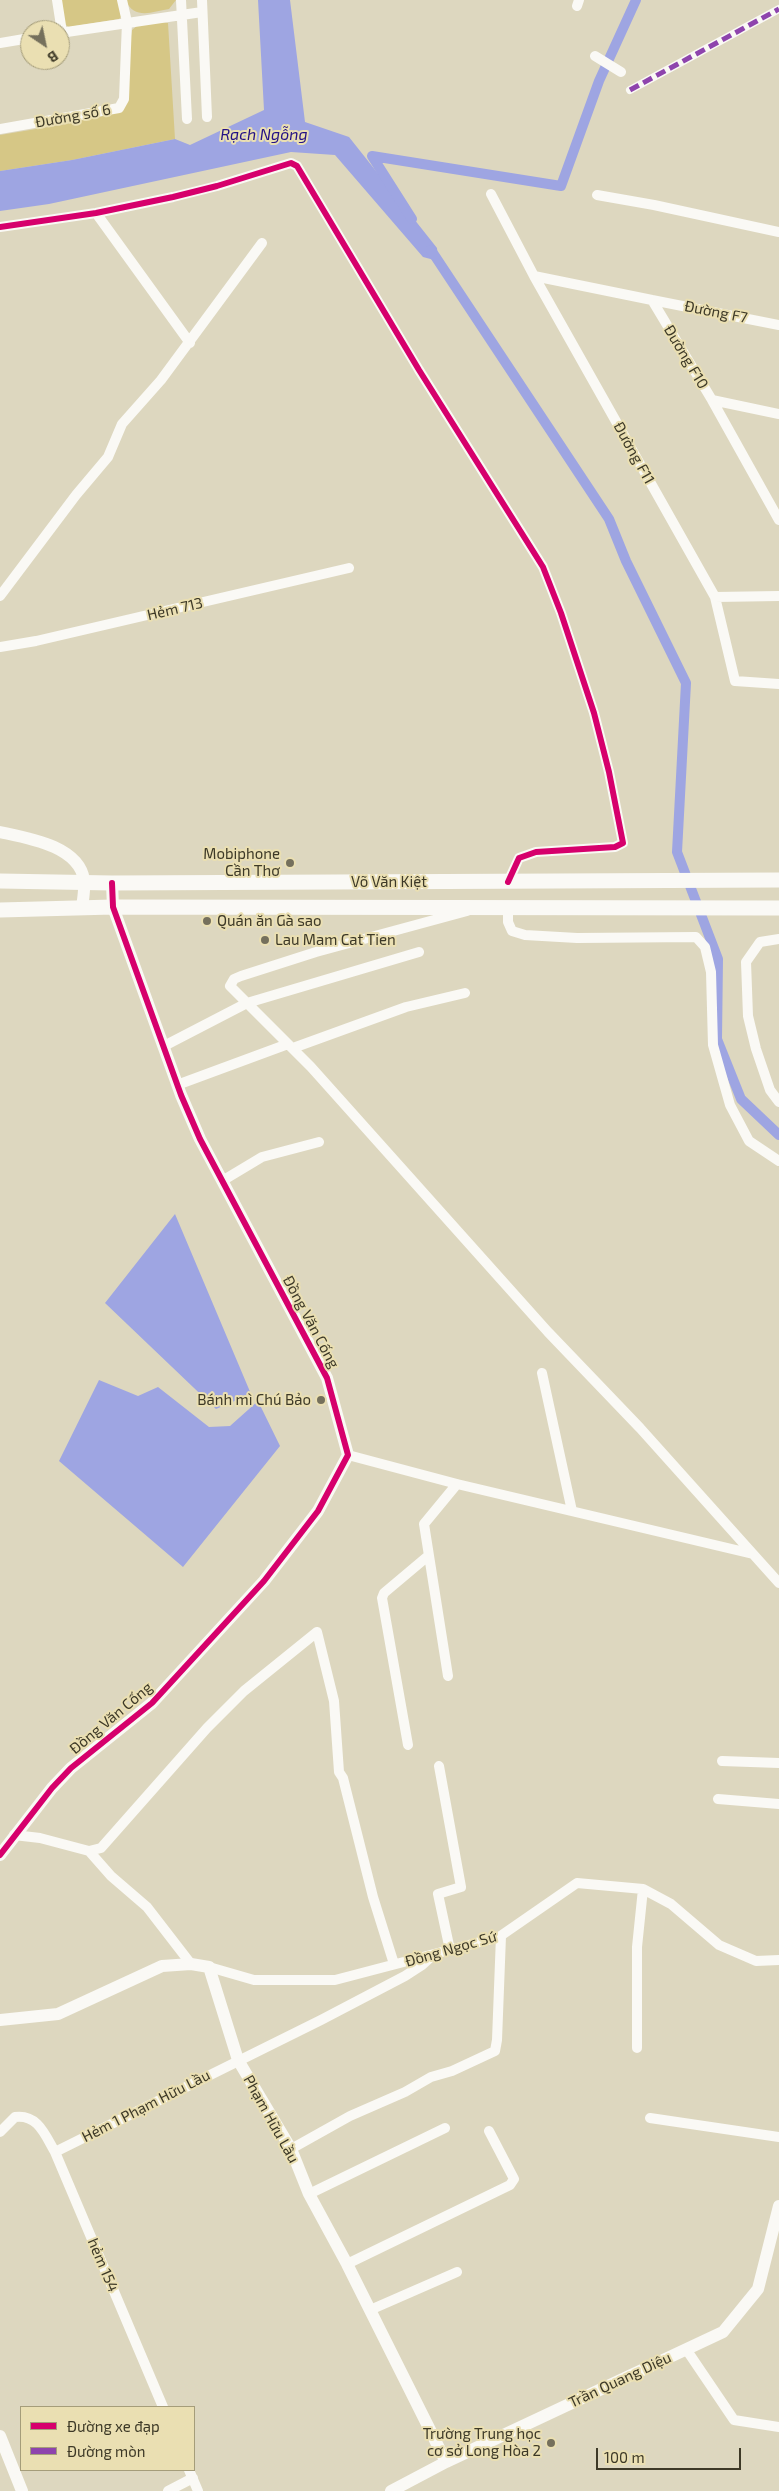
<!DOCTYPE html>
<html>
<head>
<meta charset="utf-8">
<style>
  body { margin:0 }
  #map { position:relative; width:779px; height:2491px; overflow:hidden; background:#ddd7bf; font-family:"Exo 2",sans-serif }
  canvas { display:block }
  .legend { position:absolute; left:20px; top:2406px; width:175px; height:65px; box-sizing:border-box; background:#eadfb2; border:1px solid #a59d7a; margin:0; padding:6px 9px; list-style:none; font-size:15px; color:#3d3927 }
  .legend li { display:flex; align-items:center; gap:10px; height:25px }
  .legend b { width:25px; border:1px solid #a59d7a }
  .north { position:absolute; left:20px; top:20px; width:50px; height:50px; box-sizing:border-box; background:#eadfb2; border:1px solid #a59d7a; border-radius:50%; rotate:146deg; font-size:14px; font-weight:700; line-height:20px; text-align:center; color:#3d3927 }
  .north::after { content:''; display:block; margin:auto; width:18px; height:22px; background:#75705c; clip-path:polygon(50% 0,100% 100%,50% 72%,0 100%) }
  .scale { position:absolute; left:596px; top:2448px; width:145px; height:22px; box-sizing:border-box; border:2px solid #3d3927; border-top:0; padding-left:6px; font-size:15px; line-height:18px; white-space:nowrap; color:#3d3927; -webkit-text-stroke:4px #eadfb2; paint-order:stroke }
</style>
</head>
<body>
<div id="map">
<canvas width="779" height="2491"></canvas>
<ul class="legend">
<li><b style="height:6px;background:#d6006c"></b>Đường xe đạp</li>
<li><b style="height:6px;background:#8e44ad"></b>Đường mòn</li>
</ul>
<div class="north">B</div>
<div class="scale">100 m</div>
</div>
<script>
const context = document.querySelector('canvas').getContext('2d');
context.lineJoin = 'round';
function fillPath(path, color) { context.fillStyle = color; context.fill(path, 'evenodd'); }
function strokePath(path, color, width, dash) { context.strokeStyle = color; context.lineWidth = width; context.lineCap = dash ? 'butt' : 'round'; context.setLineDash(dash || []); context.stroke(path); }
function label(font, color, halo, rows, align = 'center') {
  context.font = font + ' "Exo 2",sans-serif'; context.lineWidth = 4; context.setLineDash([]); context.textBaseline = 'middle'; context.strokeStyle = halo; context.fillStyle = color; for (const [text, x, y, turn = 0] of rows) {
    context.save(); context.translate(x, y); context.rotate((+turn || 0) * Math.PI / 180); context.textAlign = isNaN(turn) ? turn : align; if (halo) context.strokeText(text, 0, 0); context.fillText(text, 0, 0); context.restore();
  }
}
fillPath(new Path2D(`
  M60,0H120L123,15L119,19L69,27L64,24Z
  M125,0H176L169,9C151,12 135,20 125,0Z
  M162,22L168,23L175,139L72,160L0,171V135L66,124L118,112L132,30L138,25Z`), '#d6c786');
fillPath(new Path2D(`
  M258,0H290L305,122L349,137L437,248L438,261L423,257L335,155L291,152L49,204L0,211V171L72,160L175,139L190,145L264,110Z
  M175,1214L251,1394L216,1409L105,1303Z
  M99,1380L138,1396L158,1387L209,1427L230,1426L258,1401L280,1446L183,1567L59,1461Z`), '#9ea5e2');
strokePath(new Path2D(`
  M412,219L372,156L561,186L599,81L636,0
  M431,250L609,519L626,561L686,683L677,852L718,959L717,1039L741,1099L779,1135`), '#9ea5e2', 10);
strokePath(new Path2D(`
  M630,90L779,9`), '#faf9f5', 8);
strokePath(new Path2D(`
  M57,0L62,32
  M181,0L187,119
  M202,0L207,117
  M577,6L579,0
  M60,33L202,12
  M0,43L30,38
  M595,56L621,72
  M0,129L119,108L124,99L127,22L122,0
  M491,194L534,276L715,597L735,681L779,684
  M597,195L654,205L779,232
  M96,213L190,343
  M0,227L96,213L173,197L217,186L291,163L297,166L419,370L543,567L561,613L594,713L609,772L623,843L615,847L536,852L519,858L508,882
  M534,276L652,300L712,400L779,520
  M652,300L779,325
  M712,400L779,414
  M0,596L76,495L108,457L122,424L161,380L262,243
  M715,597L779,596
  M0,647L36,641L349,568
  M508,907V922L512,931L525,935L577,938L696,937L705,947L711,972L713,1045L730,1105L749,1141L779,1161
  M467,911L316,952L241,976L234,979L230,986L311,1067L548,1332L640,1428L753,1554
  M779,939L760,942L746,962L748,1016L756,1049L770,1090L779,1102
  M164,1046L247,1003L419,952
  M293,1048L406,1007L465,993
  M177,1085L288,1044
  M222,1181L262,1157L319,1142
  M542,1373L572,1511
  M348,1455L457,1484L753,1554L779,1583
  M448,1676L424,1524L457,1484
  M408,1745L382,1598L384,1593L428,1556
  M722,1761L779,1763
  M439,1766L461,1887L438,1894L450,1950
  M718,1799L779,1804
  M14,1835L40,1838L89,1851L101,1848L207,1728L244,1691L317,1632L334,1701L339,1772L343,1778L373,1897L394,1964
  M89,1851L111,1876L147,1907L191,1964
  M209,1967L254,1980H335L499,1937L577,1883L643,1889L671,1904L719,1945L756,1961L779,1960
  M637,2048V1947L643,1889
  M650,2118L779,2137
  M0,2132L15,2117C38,2114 45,2135 55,2152L163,2407
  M291,2149L350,2116L405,2092L431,2077L452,2071L495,2051L497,2040L501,1936
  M55,2152L321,2020L405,1976L422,1965L433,1955
  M309,2194L445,2128
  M347,2264L510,2185L514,2179L489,2131
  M370,2310L457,2272
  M686,2349L734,2420L779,2427
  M189,2470L198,2491
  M168,2491L193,2478`), '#faf9f5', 10);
strokePath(new Path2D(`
  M0,832C28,838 79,846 84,880C85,889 83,899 82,908
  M0,1855L52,1788L71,1768L152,1703L264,1581L318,1511L348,1455L327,1378L200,1139L181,1095L113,907L112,883
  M0,2020L58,2014L162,1966L191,1964L209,1967L238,2060L291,2149L309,2194L347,2264L446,2462
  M0,2436L22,2491
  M391,2491L446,2462L723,2332L758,2289L779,2206`), '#faf9f5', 12);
strokePath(new Path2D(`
  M0,881L112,883L779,880
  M0,910L113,907L779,908`), '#faf9f5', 15);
strokePath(new Path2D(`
  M630,90L779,9`), '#8e44ad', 5, [10, 5]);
strokePath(new Path2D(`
  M0,227L96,213L173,197L217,186L291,163L297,166L419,370L543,567L561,613L594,713L609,772L623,843L615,847L536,852L519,858L508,882
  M0,1855L52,1788L71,1768L152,1703L264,1581L318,1511L348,1455L327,1378L200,1139L181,1095L113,907L112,883`), '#d6006c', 6);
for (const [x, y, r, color] of [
  [290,863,5,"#75705c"],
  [207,921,5,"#75705c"],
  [265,940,5,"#75705c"],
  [321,1400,5,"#75705c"],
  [551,2443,5,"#75705c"]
]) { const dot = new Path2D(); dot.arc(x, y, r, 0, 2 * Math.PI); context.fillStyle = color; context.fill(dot); strokePath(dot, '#eadfb2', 2); }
label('15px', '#3d3927', '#eadfb2', [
  ["Đường số 6",73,116,-10],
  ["Đường F7",716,312,11],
  ["Đường F10",686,357,59],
  ["Đường F11",634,453,61],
  ["Hẻm 713",175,609,-13],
  ["Võ Văn Kiệt",389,882],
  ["Đồng Văn Cống",311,1322,62],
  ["Đồng Văn Cống",111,1718,-40],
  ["Đồng Ngọc Sứ",451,1949,-16],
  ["Hẻm 1 Phạm Hữu Lầu",146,2106,-27],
  ["Phạm Hữu Lầu",271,2119,61],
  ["hẻm 154",103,2265,67],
  ["Trần Quang Diệu",620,2380,-25]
]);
label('15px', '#3d3927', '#eadfb2', [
  ["Mobiphone",280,854],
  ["Cần Thơ",280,871],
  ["Quán ăn Gà sao",217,921,"left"],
  ["Lau Mam Cat Tien",275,940,"left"],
  ["Bánh mì Chú Bảo",311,1400],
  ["Trường Trung học",541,2434],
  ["cơ sở Long Hòa 2",541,2451]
], 'right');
label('italic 16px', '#241185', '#eadfb2', [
  ["Rạch Ngỗng",264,135]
]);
</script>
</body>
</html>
